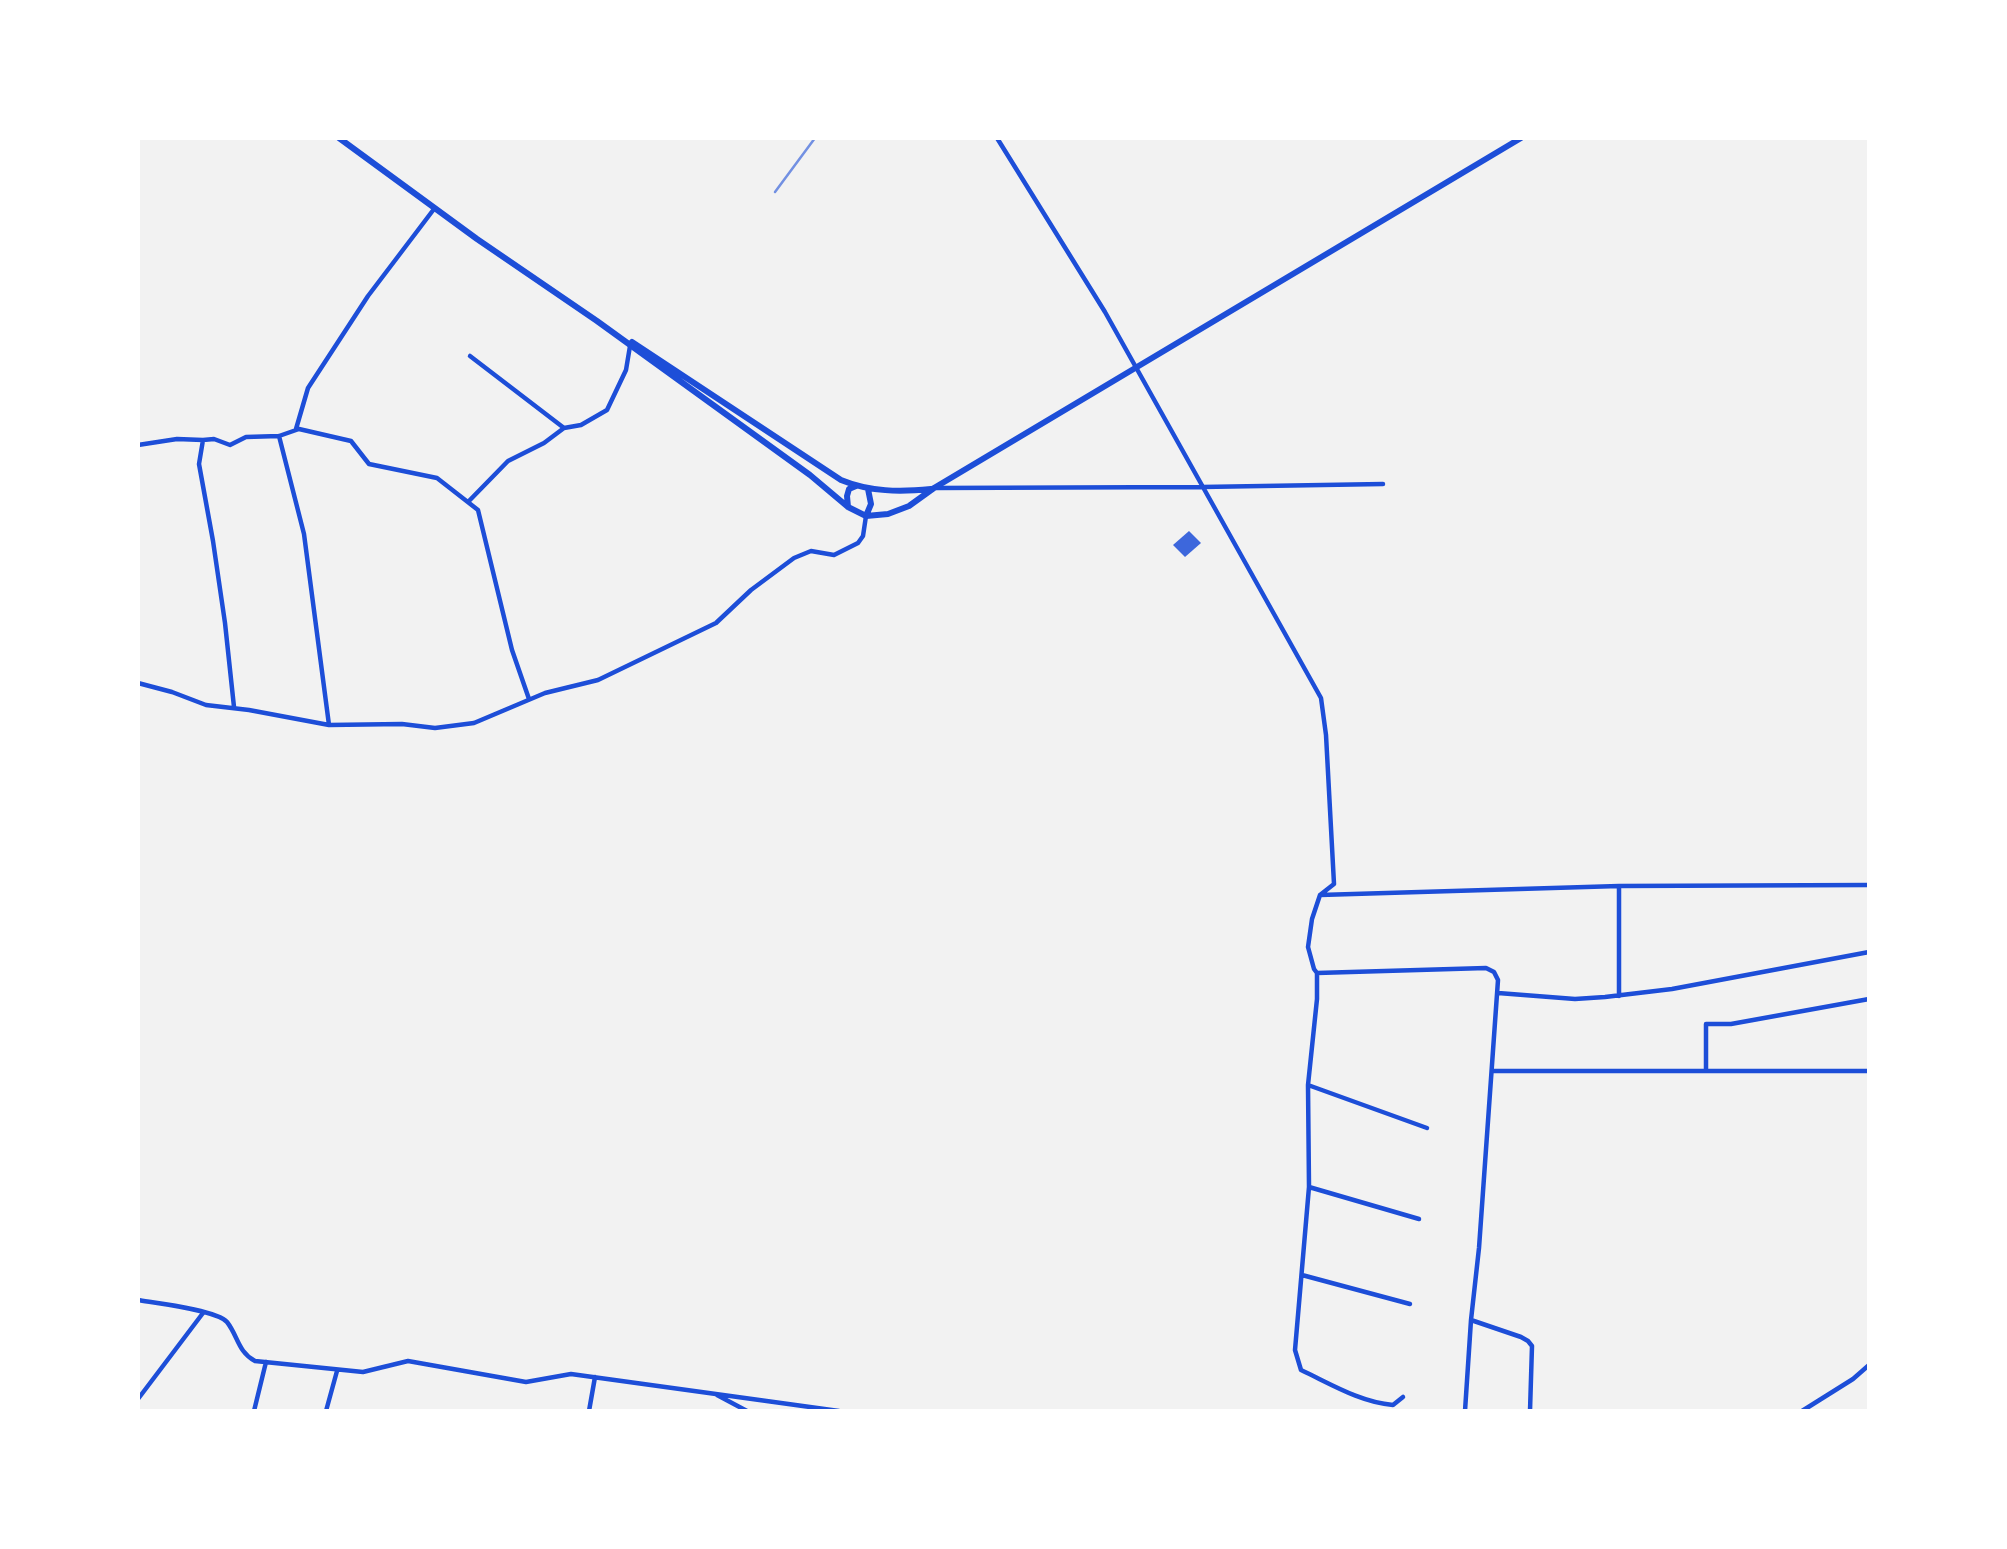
<!DOCTYPE html>
<html>
<head>
<meta charset="utf-8">
<style>
  body { margin:0 }
  #map { position:relative; width:2007px; height:1549px; overflow:hidden; background:#f2f2f2; font-family:"DM Sans",sans-serif }
  canvas { display:block }
  .frame { position:absolute; inset:0; border:140px solid #fff; pointer-events:none }
</style>
</head>
<body>
<div id="map">
<canvas width="2007" height="1549"></canvas>
<div class="frame"></div>
</div>
<script>
const context = document.querySelector('canvas').getContext('2d');
context.lineJoin = 'round';
function fillPath(path, color) { context.fillStyle = color; context.fill(path, 'evenodd'); }
function strokePath(path, color, width, dash) { context.strokeStyle = color; context.lineWidth = width; context.lineCap = dash ? 'butt' : 'round'; context.setLineDash(dash || []); context.stroke(path); }
fillPath(new Path2D(`
  M1189,531L1201,543L1185,557L1173,545Z`), '#3d67dc');
strokePath(new Path2D(`
  M997,138L1105,312L1321,698L1326,735L1334,884L1320,895L1312,919L1308,947L1314,969L1317,973V999L1308,1085L1309,1187L1295,1350L1301,1370C1331,1384 1360,1402 1393,1405L1403,1397
  M470,356L564,428
  M296,429L308,388L368,296L434,209
  M279,436L304,534L329,725
  M203,440L199,464L213,541L225,623L234,707
  M138,445L177,439L203,440L214,439L230,445L246,437L279,436L299,429L351,441L369,464L437,478L478,510L512,650L529,699
  M936,488L1202,487L1383,484
  M468,502L508,461L544,443L564,428L581,425L607,410L626,370L630,346
  M138,683L172,692L206,705L249,710L329,725L402,724L435,728L474,723L545,693L598,680L716,623L751,590L794,558L811,551L834,555L858,543L863,536L866,516
  M1320,895L1619,886L1869,885
  M1317,973L1486,968L1494,972L1498,980L1479,1248L1471,1320L1465,1411
  M1498,993L1575,999L1605,997L1672,989L1869,952
  M1619,996V886
  M1492,1071H1869
  M1706,1071V1024H1731L1869,999
  M1308,1085L1427,1128
  M1309,1187L1419,1219
  M1302,1275L1410,1304
  M138,1300C156,1303 217,1310 227,1322C238,1336 238,1352 255,1361L363,1372L408,1361L526,1382L571,1374L839,1411
  M1471,1320L1521,1337L1528,1341L1532,1346L1530,1411
  M717,1395L747,1411
  M138,1399L203,1313
  M254,1411L266,1362
  M326,1411L337,1371
  M589,1411L595,1377
  M1802,1411L1853,1379L1869,1365`), '#1d4ed8', 4.5);
strokePath(new Path2D(`
  M339,138L477,239L597,321L810,475L848,507L866,516L888,514L909,506L934,488L1521,138
  M632,342L841,480C870,492 900,492 931,489
  M848,507L847,496L849,489L856,486
  M866,516L871,504L868,489`), '#1d4ed8', 6);
strokePath(new Path2D(`
  M775,192L815,138`), '#7290e2', 2.5);
</script>
</body>
</html>
